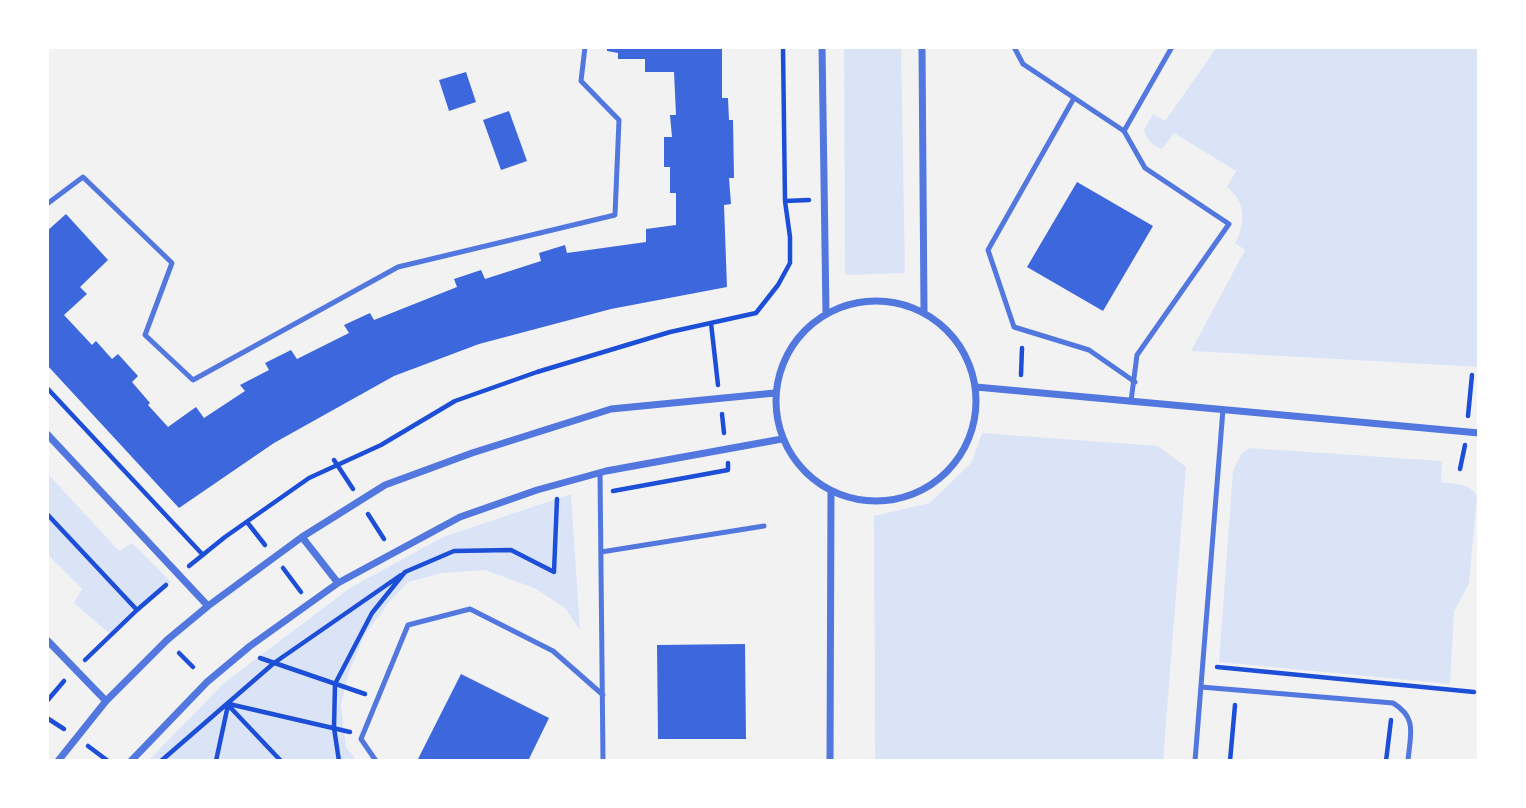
<!DOCTYPE html>
<html>
<head>
<meta charset="utf-8">
<style>
  body { margin:0 }
  #map { position:relative; width:1526px; height:808px; overflow:hidden; background:#f2f2f2; font-family:Commissioner,sans-serif }
  canvas { display:block }
  .frame { position:absolute; inset:0; border:49px solid #fff; pointer-events:none }
</style>
</head>
<body>
<div id="map">
<canvas width="1526" height="808"></canvas>
<div class="frame"></div>
</div>
<script>
const context = document.querySelector('canvas').getContext('2d');
context.lineJoin = 'round';
function fillPath(path, color) { context.fillStyle = color; context.fill(path, 'evenodd'); }
function strokePath(path, color, width, dash) { context.strokeStyle = color; context.lineWidth = width; context.lineCap = dash ? 'butt' : 'round'; context.setLineDash(dash || []); context.stroke(path); }
fillPath(new Path2D(`
  M844,47H901L905,273L845,275Z
  M1217,47H1479V367L1191,351L1245,250L1235,243C1246,223 1246,202 1227,187L1236,171L1174,133L1162,149C1153,145 1147,141 1144,130L1153,114L1165,121Z
  M982,433L1158,446L1186,467L1163,761H875L874,516L930,503L972,462Z
  M1250,448L1442,461L1441,482C1454,484 1470,483 1477,496L1469,583L1454,612L1450,684L1219,662L1233,470L1242,453Z
  M47,473L119,551L132,543L171,582L111,635L74,603L82,589L47,554Z
  M571,494L580,630L565,608L534,588L485,570L442,573L408,582L389,602L364,636L349,672L341,704L346,747L357,761H148L224,683L350,588L443,537Z`), '#dbe4f7');
fillPath(new Path2D(`
  M607,47H722V98H728L729,120H733L734,178H729L731,204L724,205L727,287L611,309L479,344L394,376L274,443L179,508L47,365V231L66,214L108,260L80,287L87,294L64,315L92,345L96,341L112,359L118,354L138,376L132,382L150,403L148,405L168,427L196,407L204,418L245,391L240,385L269,370L265,363L291,350L297,359L349,333L344,325L370,313L374,320L457,287L454,279L481,270L485,279L541,261L539,253L565,245L567,253L646,242V229L676,225V193H670V167H664V137H672L670,115H676L674,72H645V59H618V53L607,51Z
  M466,72L476,102L449,111L439,80Z
  M509,111L527,161L501,170L483,120Z
  M1077,182L1153,226L1103,311L1027,267Z
  M745,644L746,739H658L657,645Z
  M461,674L549,718L528,761L418,759Z`), '#3d67dc');
strokePath(new Path2D(`
  M783,47L785,201L809,200
  M711,323L718,385
  M1021,375L1022,348
  M47,388L203,555
  M722,414L724,433
  M1468,416L1472,375
  M334,460L353,489
  M1460,469L1465,445
  M613,491L728,470V463
  M47,514L137,610
  M368,514L384,539
  M247,522L265,545
  M189,566L225,537L309,478L381,445L455,401L537,372L670,332L756,313L778,285L790,263V237L785,201
  M283,568L301,592
  M179,653L193,667
  M260,658L365,694
  M85,660L137,610L166,585
  M1217,667L1474,692
  M47,701L64,681
  M229,704L350,732
  M228,705L281,761
  M47,718L64,729
  M88,746L108,761
  M161,761L274,663L401,575
  M216,761L228,705
  M339,761L334,728L335,684L372,613L405,572L454,551L511,550L554,572L557,499
  M1230,761L1235,705
  M1386,761L1391,720`), '#1d4ed8', 4.5);
strokePath(new Path2D(`
  M1014,47L1023,64L1124,131L1172,47
  M1074,98L988,250L1014,327L1089,350L1135,382
  M1124,131L1145,168L1229,224L1137,355L1131,401
  M47,204L83,177L172,263L145,335L193,380L398,267L615,215L619,120L581,81L585,47
  M600,472L603,761
  M601,552L764,526
  M1201,687L1393,703C1418,718 1410,735 1408,761
  M376,761L361,739L408,625L470,609L553,651L603,695
  M1195,761L1223,409`), '#5277de', 5);
strokePath(new Path2D(`
  M822,47L826,313
  M922,47L924,312
  M776 401a100 100 0 1 1 200 0a100 100 0 1 1-200 0Z
  M976,387L1479,433
  M47,434L208,606
  M302,537L338,583
  M47,640L106,701
  M58,761L106,701L167,640L208,606L302,537L385,485L472,453L611,409L775,393
  M131,761L207,682L250,646L338,583L460,517L537,490L606,471L782,439
  M830,761L831,492`), '#5277de', 7);
</script>
</body>
</html>
